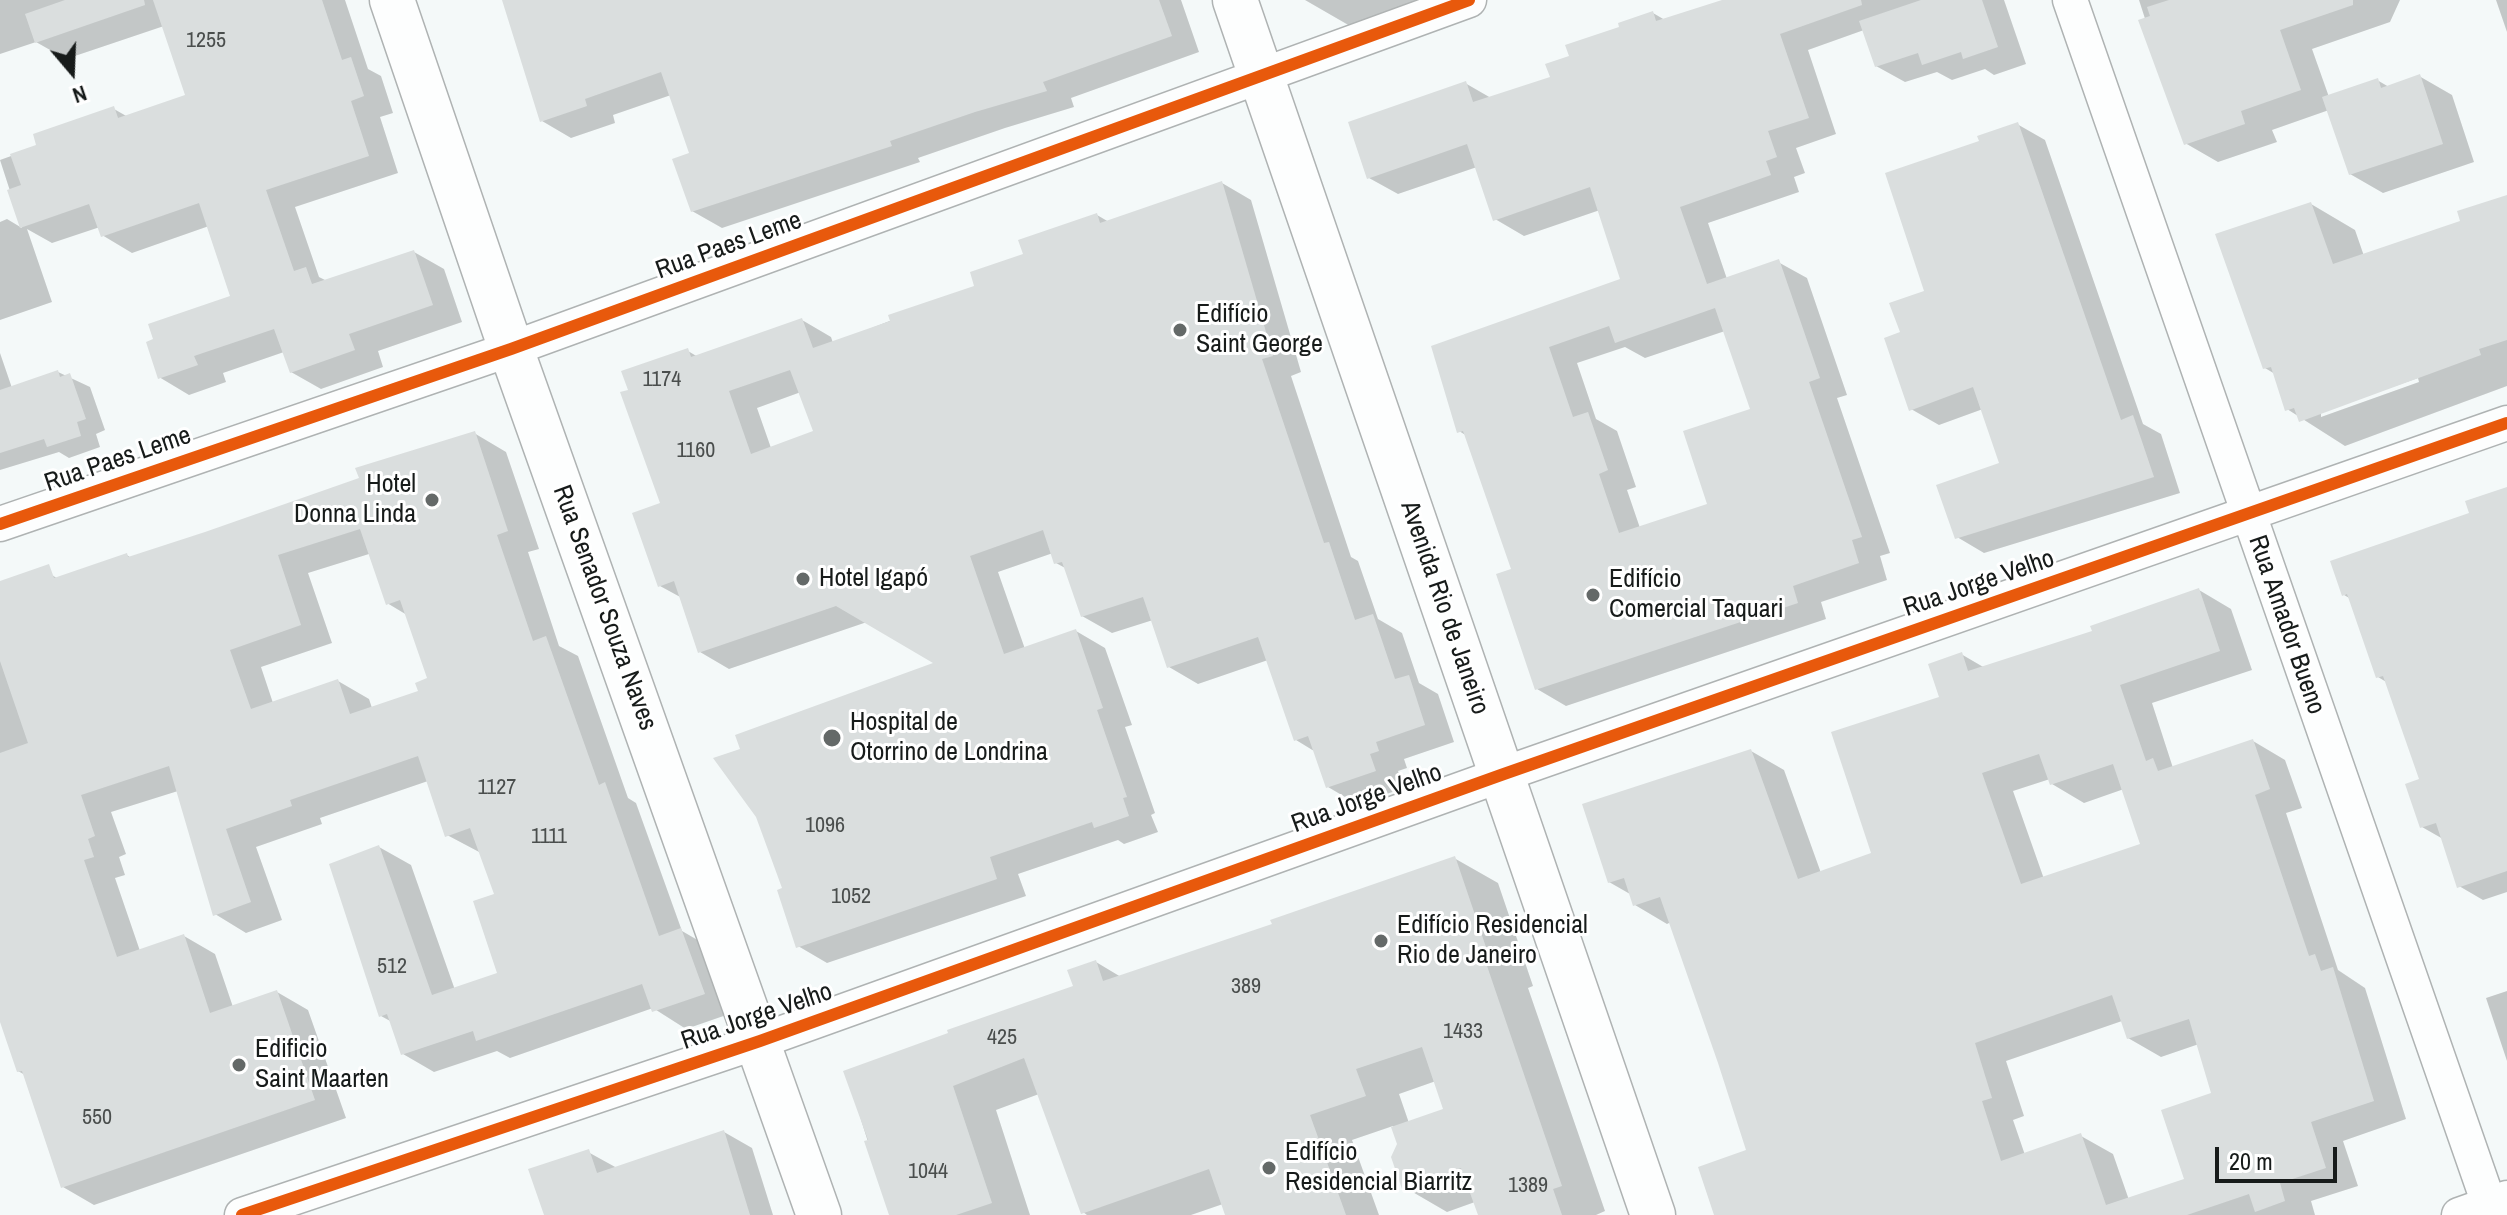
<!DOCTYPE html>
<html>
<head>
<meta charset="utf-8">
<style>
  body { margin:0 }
  #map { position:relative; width:2507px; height:1215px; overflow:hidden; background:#f4f9f9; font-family:"Archivo Narrow",sans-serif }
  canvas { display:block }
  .north { position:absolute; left:32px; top:32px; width:80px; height:80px; -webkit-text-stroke:6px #fff; paint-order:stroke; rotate:161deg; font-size:22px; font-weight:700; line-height:32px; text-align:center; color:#171b1a }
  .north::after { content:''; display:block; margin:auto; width:28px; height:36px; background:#171b1a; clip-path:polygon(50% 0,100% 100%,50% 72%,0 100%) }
  .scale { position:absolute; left:2215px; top:1147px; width:122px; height:36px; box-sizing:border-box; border:4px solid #171b1a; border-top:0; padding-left:10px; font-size:24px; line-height:28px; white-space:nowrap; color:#171b1a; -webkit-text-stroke:6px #fff; paint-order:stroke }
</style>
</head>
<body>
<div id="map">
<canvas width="2507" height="1215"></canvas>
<div class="north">N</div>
<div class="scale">20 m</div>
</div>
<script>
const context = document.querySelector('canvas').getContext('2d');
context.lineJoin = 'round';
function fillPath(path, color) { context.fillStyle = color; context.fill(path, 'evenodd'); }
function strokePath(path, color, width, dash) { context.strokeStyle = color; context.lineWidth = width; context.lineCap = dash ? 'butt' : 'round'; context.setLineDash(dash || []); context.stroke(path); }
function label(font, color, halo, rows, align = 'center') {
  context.font = font + ' "Archivo Narrow",sans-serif'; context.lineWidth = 6; context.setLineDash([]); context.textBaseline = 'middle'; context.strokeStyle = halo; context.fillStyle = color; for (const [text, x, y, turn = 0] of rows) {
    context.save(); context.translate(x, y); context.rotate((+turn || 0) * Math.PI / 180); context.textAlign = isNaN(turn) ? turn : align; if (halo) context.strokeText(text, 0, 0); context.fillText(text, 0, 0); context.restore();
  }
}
fillPath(new Path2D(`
  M0,0H345L368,69L381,76L393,113L380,117L398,173L295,207L319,277L327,281L414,252L444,269L462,322L378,351L383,367L321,389L291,372L284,352L223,373L226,382L189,395L159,377L232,297L209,226L132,253L102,235L100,227L52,243L27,229L52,302L0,320V222L7,219L22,228L0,160L39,146L114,109L128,117L188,96L164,26L66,59L36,42L0,54Z
  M503,0H1181L1199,52L1071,98L1074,107L1005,128L918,158L920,162L722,228L692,211V154L671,95L613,115L615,123L571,138L542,121Z
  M1305,0H1447L1357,30Z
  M1728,0H2004L2026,64L1994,75L1985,69L1952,80L1937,72L1905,82L1876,66L1864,30L1808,50L1836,134L1796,148L1805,173L1794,177L1799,192L1708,223L1727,279L1778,262L1807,278L1847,395L1837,398L1890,553L1880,556L1887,580L1821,602L1826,619L1566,706L1537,689L1514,570L1467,436L1459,431L1434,348L1623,280L1600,210L1524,236L1495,219L1477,167L1398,194L1369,178L1465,83L1491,98L1552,78L1571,58L1653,13L1665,20ZM1725,331L1752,410L1710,505L1640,528L1627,490L1636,487L1617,431L1596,419L1577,363L1625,347L1645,358Z
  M2139,0H2400L2390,22L2312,49L2329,97L2377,80L2389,87L2419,76L2452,95L2474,162L2383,193L2350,174L2329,110L2272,130L2277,142L2218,162L2185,143Z
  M2496,0H2507V32Z
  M2017,124L2045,140L2143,424L2161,434L2180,493L1984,553L1957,537L2002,464L1983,409L1939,425L1911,409L1902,334L1927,292L1981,142Z
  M1222,183L1251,200L1301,372L1291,376L1351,557L1358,561L1378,619L1402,633L1419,683L1438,694L1454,742L1404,759L1407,768L1398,771L1404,788L1357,804L1328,787L1314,751L1296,740L1268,660L1198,684L1169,667L1153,620L1112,633L1082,616L1067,569L1056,563L1053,553L998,572L1025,649L1076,631L1105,648L1132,725L1125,727L1155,813L1151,815L1158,832L1124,844L1118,840L1018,874L1026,896L827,963L798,946L937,664L867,622L729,669L700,652L682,598L660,586L662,505L688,351L698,357L802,320L831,337L833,343L977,287L1026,255L1097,215L1109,222ZM801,392L816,432L771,448L757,408Z
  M2507,197V386L2345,446L2287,409L2275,374L2265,368L2311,204L2355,230L2364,256L2463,222ZM2418,378L2419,382L2321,417V412Z
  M0,353L12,388L58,372L90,387L105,430L96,434L100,447L69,458L59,452L0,470Z
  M474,433L506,452L539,549L528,552L559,646L578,656L628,798L636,803L682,931L713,949L735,1012L686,1029L653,1008L510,1058L497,1051L434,1072L403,1054L392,1022L381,1016L379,847L411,865L455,990L499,975L497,895L481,853L447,835L428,781L320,818L322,824L256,847L282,920L246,933L215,914L178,791L111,812L126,854L119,857L125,875L115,878L140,951L184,936L215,954L233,1007L277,992L308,1010L346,1118L94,1205L63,1187L25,1075L18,1071L0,997V593L52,575L58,579L127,555L131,558L362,480ZM369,554L387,603L407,615L430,679L421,692L372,708L369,699L338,681L273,703L261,667L332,643L308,573Z
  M2507,493V892L2483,900L2459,886L2443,839L2422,827L2421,780L2388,683L2378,677L2351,599L2344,595Z
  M2199,590L2231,609L2252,670L2152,703L2173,768L2253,741L2285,760L2302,808L2286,813L2338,970L2365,988L2406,1119L2343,1141L2358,1186L2311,1201L2315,1215H1716L1749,1152L1671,922L1667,924L1635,905L1630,894L1609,882L1751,751L1784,770L1821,873L1874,854L1961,654L1985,668L2094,632ZM2050,779L2052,784L2084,803L2124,789L2142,845L2044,879L2013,791ZM2122,1021L2128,1038L2161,1057L2199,1044L2214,1094L2187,1181L2129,1200L2113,1154L2081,1136L2025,1155L2013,1120L2024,1116L2006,1061Z
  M1454,858L1498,883L1533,986L1528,988L1605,1211L1596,1215H1480L1475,1202L1447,1212L1404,1187L1399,1144L1393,1126L1352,1140L1379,1215H1227L1223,1204L1191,1215H1087L1083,1212L1039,1094L996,1110L1030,1215H891L846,1072L1076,987L1096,962L1121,977L1274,925ZM1436,1081L1446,1110L1409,1123L1399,1094Z
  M2507,991V1061L2486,998Z
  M724,1132L752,1148L773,1215H546L588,1152L617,1168Z`), '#0003');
fillPath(new Path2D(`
  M65,0H144L145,5L35,43L25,14Z
  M153,0H322L342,60L351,57L364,96L351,101L369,156L266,190L294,271L306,267L312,284L414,250L433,305L349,334L355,350L290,373L274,329L194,356L198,365L158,379L146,342L153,339L148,324L230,296L199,203L101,237L89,204L20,228L7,190L21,185L10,154L36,145L33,134L114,106L118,118L185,95Z
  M502,0H1159L1172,36L1043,82L1047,91L975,112L890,141L892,146L691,212L672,159L689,153L661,72L585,99L587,106L540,122Z
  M1722,0H1861L1862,5L1780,34L1809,118L1768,131L1777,157L1766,161L1771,175L1680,207L1707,284L1779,259L1820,378L1809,382L1862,537L1852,540L1859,563L1793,586L1798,603L1535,690L1496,574L1511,569L1463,431L1457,433L1431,346L1620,279L1590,187L1493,221L1467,144L1367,179L1348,122L1466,81L1473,102L1550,77L1545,64L1569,56L1565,45L1619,27L1618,23L1653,11L1656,21ZM1715,308L1750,409L1683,431L1707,504L1619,533L1599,474L1608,470L1588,412L1573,417L1549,347L1609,326L1615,343Z
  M1921,0H1982L1998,47L1963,59L1961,52L1922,65L1918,53L1875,67L1859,21Z
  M2169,0H2353V5L2280,30L2301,90L2241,111L2245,124L2184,145L2138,20L2150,16L2147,7Z
  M2420,74L2443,144L2349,175L2322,97L2378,78L2381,88Z
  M2018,122L2121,420L2133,415L2154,477L1955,539L1936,485L1999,463L1973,387L1909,411L1884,338L1900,332L1889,303L1924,291L1885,173L1979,141L1977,136Z
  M1222,181L1273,356L1262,359L1324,543L1329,542L1355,620L1373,614L1395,679L1409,675L1425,725L1376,742L1379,751L1370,754L1376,771L1326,788L1308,736L1294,741L1258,637L1167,668L1143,597L1081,617L1062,562L1054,564L1043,530L970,556L1004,654L1076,629L1103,708L1097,710L1127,797L1123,798L1129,816L1094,828L1092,822L990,857L997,879L796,948L777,890L782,888L756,817L713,758L740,749L735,735L933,663L836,606L698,653L674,581L658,587L632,513L660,503L620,392L628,390L621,371L688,348L691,357L802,318L813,348L890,321L888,315L974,286L970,272L1023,254L1018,240L1097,213L1100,223ZM790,370L813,431L751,454L729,391Z
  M2507,195V340L2479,349L2481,355L2299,422L2294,408L2285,411L2271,367L2263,369L2215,234L2311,202L2333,264L2460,221L2457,211Z
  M58,370L60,377L70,373L86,419L77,422L81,436L47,447L44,439L0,453V390Z
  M475,431L508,531L497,535L533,641L546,636L599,785L605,782L659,936L681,928L705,994L652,1012L642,984L476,1041L473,1031L401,1055L387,1014L379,1017L329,864L379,845L432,995L497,973L473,901L494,894L470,828L445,837L418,756L290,800L292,806L226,829L251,902L213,916L169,766L81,795L95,836L88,839L94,857L84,860L117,957L184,934L210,1013L277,990L315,1100L61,1188L22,1071L17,1072L0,1022V753L28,743L0,661V581L49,564L54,578L127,553L128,557L205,532L359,478L355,468ZM360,529L386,605L400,600L427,678L415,683L418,691L350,714L338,679L251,709L230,650L301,625L278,555Z
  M2507,487V871L2457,888L2436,823L2420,828L2405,784L2419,779L2383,676L2376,678L2347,594L2342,596L2330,561L2469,513L2465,501Z
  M2199,588L2220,651L2120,685L2146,761L2153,758L2158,771L2253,739L2270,789L2255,795L2309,956L2315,954L2321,971L2333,967L2374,1101L2311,1122L2326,1168L2280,1183L2285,1201L2255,1212L2249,1194L2187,1215H1714L1698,1167L1746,1150L1718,1063L1660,897L1633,906L1624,878L1608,883L1582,804L1751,749L1798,879L1871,853L1831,732L1939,697L1928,664L1962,652L1968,671L2092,631L2090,626ZM2039,754L2050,785L2113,764L2140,844L2021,884L1982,773ZM2112,995L2127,1039L2189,1019L2211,1093L2161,1110L2184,1179L2106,1205L2081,1133L2001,1161L1982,1101L1992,1098L1975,1043Z
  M1455,856L1491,962L1486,963L1562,1186L1553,1189L1562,1215H1478L1461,1168L1402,1189L1391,1157L1397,1144L1391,1127L1443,1109L1422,1047L1356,1069L1366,1096L1310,1115L1346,1215H1225L1209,1169L1081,1214L1024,1058L953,1086L992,1203L956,1215H889L864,1141L868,1140L843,1071L948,1033L947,1030L1073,986L1067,970L1096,960L1103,981L1272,924L1270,920Z
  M724,1130L750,1215H544L528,1169L589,1149L597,1173Z`), '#dadede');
const street = new Path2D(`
  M2070,0L2489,1204
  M0,524L511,349L1469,0
  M242,1215L760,1041L1501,775L2507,423
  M2459,1215L2507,1198`);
const secondary = new Path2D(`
  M392,0L511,349L819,1215
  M1235,0L1653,1215`);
strokePath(street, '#afb3b3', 37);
strokePath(secondary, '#afb3b3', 47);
strokePath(street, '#fdfefe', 34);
strokePath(secondary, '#fdfefe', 44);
strokePath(new Path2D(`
  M0,524L511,349L1469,0
  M242,1215L760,1041L1501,775L2507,423`), '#e8590c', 12);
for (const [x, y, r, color] of [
  [1180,330,8,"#646968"],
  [432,500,8,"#646968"],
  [803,579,8,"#646968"],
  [1593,595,8,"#646968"],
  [832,738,10,"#646968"],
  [1381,941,8,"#646968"],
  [239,1065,8,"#646968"],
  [1269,1168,8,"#646968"]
]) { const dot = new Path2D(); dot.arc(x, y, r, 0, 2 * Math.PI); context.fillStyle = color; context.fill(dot); strokePath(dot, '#fff', 3); }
label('22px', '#4a4e4d', null, [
  ["1255",206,41],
  ["1174",662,380],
  ["1160",696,451],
  ["1127",497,788],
  ["1096",825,826],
  ["1111",549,837],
  ["1052",851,897],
  ["512",392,967],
  ["389",1246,987],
  ["1433",1463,1032],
  ["425",1002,1038],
  ["550",97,1118],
  ["1044",928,1172],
  ["1389",1528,1186]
]);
label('26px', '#171b1a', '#fff', [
  ["Rua Paes Leme",729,246,-20],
  ["Rua Paes Leme",118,460,-19],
  ["Rua Jorge Velho",1979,584,-19],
  ["Rua Senador Souza Naves",604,608,70],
  ["Avenida Rio de Janeiro",1444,608,71],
  ["Rua Amador Bueno",2286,625,71],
  ["Rua Jorge Velho",1367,799,-20],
  ["Rua Jorge Velho",757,1017,-19]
]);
label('26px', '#171b1a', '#fff', [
  ["Edifício",1196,315],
  ["Saint George",1196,345],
  ["Hotel",416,485,"right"],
  ["Donna Linda",416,515,"right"],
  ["Hotel Igapó",819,579],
  ["Edifício",1609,580],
  ["Comercial Taquari",1609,610],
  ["Hospital de",850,723],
  ["Otorrino de Londrina",850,753],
  ["Edifício Residencial",1397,926],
  ["Rio de Janeiro",1397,956],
  ["Edificio",255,1050],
  ["Saint Maarten",255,1080],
  ["Edifício",1285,1153],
  ["Residencial Biarritz",1285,1183]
], 'left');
</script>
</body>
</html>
